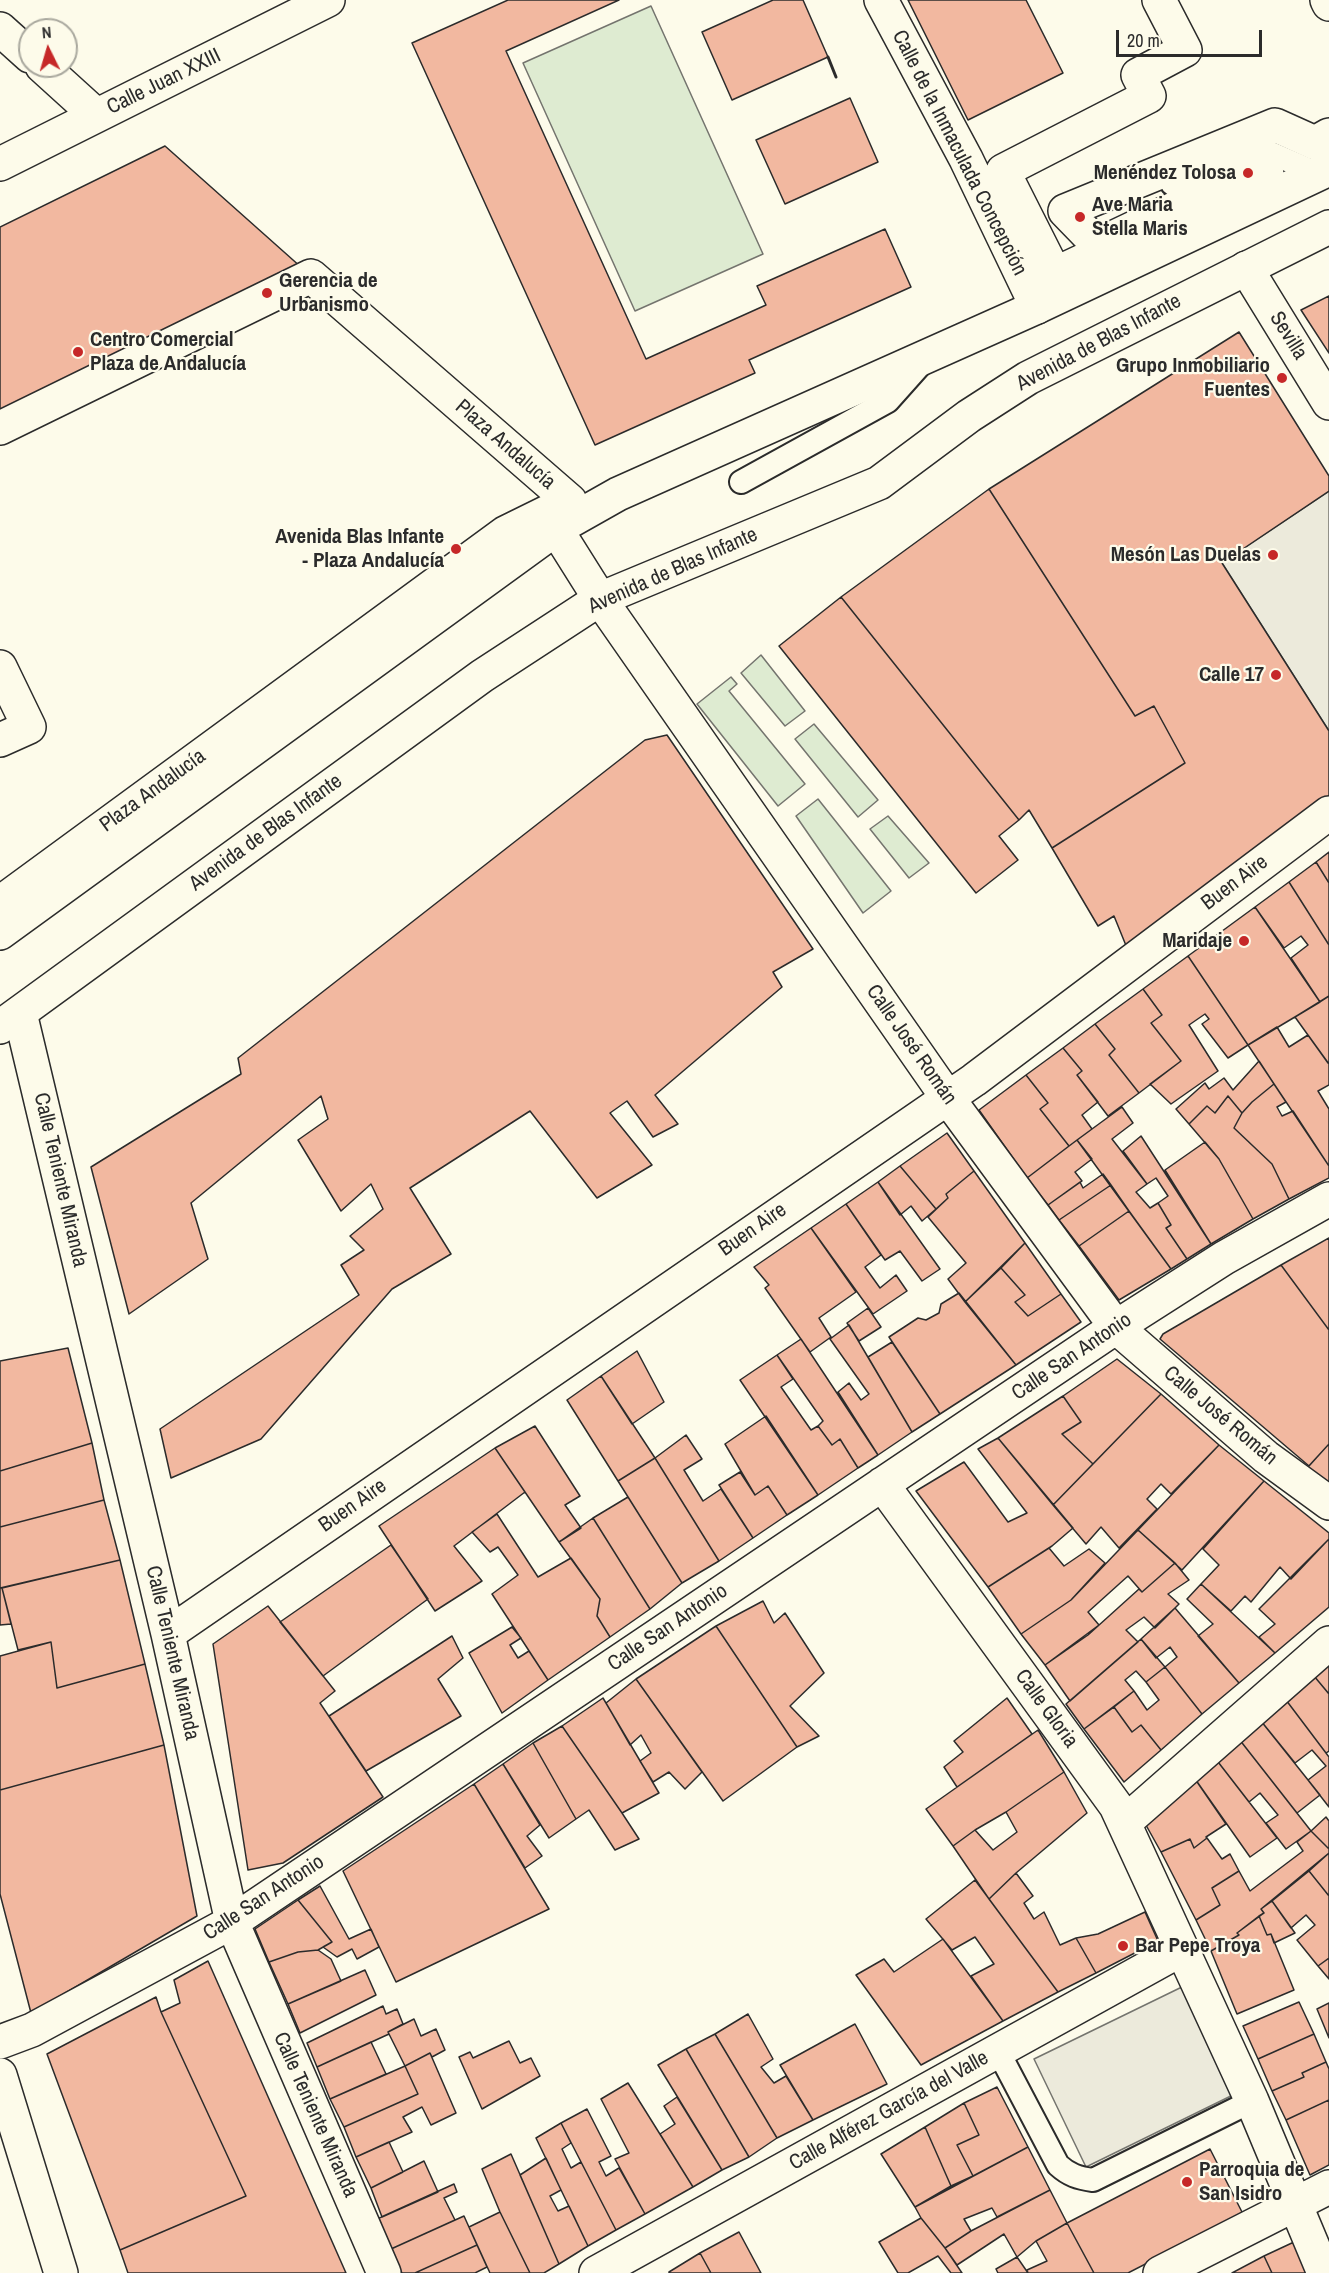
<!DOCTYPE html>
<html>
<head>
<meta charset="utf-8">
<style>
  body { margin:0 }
  #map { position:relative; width:1329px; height:2273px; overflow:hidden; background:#fdfbea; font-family:"Archivo Narrow",sans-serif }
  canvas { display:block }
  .north { position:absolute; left:18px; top:18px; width:60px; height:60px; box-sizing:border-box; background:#fdfbea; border:2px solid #a9a89e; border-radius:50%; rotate:355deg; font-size:16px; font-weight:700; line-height:24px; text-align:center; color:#2b2b2b }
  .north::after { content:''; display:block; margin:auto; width:21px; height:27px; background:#c62828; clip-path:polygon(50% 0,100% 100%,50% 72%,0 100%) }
  .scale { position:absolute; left:1116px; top:30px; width:146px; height:27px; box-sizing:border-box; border:3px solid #2b2b2b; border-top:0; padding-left:8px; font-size:18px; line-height:21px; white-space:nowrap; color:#2b2b2b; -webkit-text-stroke:4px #fdfbea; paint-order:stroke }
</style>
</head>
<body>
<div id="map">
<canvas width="1329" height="2273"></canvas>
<div class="north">N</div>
<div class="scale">20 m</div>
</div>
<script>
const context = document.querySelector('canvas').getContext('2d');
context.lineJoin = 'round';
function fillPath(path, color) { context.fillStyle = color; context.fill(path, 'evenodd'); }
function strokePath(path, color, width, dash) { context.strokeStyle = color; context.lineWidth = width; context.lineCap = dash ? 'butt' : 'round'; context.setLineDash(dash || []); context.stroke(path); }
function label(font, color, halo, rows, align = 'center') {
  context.font = font + ' "Archivo Narrow",sans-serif'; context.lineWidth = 4.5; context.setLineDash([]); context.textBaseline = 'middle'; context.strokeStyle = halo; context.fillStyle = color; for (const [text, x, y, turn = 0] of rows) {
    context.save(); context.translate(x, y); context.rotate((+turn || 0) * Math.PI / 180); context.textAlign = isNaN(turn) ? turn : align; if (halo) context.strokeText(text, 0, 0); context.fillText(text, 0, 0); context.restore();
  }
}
const green = new Path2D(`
  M651,6L763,254L635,311L523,63Z
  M761,655L805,711L785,726L741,673Z
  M731,677L737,684L729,691L805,784L778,806L697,704Z
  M814,724L878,800L858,817L795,739Z
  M818,799L891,891L863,913L796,816Z
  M888,816L929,863L909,878L870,829Z`);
fillPath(green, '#deebd1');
strokePath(green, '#74746e', 1.5);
const parking = new Path2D(`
  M1329,491V731L1222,563Z
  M1186,1985L1239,2092L1086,2167L1034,2059Z`);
fillPath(parking, '#eceadb');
strokePath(parking, '#74746e', 1.5);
const building = new Path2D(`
  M508,0H619L506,51L646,359L766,305L757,286L885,229L911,287L749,360L755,373L595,445L412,43Z
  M773,0H803L828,57L732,100L702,32Z
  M908,0H1026L1063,73L968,120Z
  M850,98L878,162L785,204L756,140Z
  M165,146L311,276L0,428V227Z
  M1329,296V353L1301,310Z
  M1239,332L1329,476V491L1222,563L1329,731V801L1127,948L1114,916L1098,926L1052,848L1185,763L1154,706L1135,716L989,489Z
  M989,489L1135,716L1154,706L1185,763L1052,848L1029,810L1019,820L841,597Z
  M841,597L1019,820L999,836L1018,860L976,893L779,646Z
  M667,735L813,949L773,972L782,987L655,1095L678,1124L653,1137L627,1101L610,1113L652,1165L597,1198L530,1111L410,1188L451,1254L392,1289L261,1439L171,1478L160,1429L359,1295L341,1265L364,1250L350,1236L383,1209L371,1184L341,1211L298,1140L328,1119L321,1096L191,1203L208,1259L129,1314L91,1167L241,1074L238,1058L645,740Z
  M1329,852V883L1316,862Z
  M1316,862L1329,883V945L1289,882Z
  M1289,882L1329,945V996L1320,1002L1291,958L1308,945L1301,936L1284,948L1255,907Z
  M1255,907L1320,1002L1248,1045L1188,956Z
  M1188,956L1248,1045L1228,1058L1202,1024L1209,1019L1205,1014L1189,1025L1218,1071L1171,1104L1150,1084L1181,1061L1151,1023L1162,1015L1143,989Z
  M1143,989L1162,1015L1151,1023L1181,1061L1139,1093L1109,1055L1115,1049L1095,1024Z
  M1329,996V1063H1328L1295,1017Z
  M1095,1024L1115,1049L1109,1055L1139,1093L1108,1116L1077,1075L1082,1071L1063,1048Z
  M1277,1027L1289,1047L1308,1035L1329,1064V1085L1318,1091L1329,1109V1166L1248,1045Z
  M1063,1048L1082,1071L1077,1075L1098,1102L1082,1115L1092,1129L1069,1146L1040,1109L1048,1103L1026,1075Z
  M1259,1061L1274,1084L1252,1102L1242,1113L1228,1096L1215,1113L1207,1106L1189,1124L1176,1109L1205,1083L1209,1089L1224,1078L1233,1090Z
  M1026,1075L1048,1103L1040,1109L1069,1146L1027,1178L979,1110Z
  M1274,1084L1286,1102L1277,1107L1282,1116L1293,1111L1329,1166V1178L1289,1199L1272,1164L1234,1128L1242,1113L1252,1102Z
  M1228,1096L1242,1113L1234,1128L1272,1164L1289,1199L1253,1219L1219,1159L1189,1124L1207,1106L1215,1113Z
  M1122,1107L1133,1123L1112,1139L1147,1184L1136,1192L1150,1208L1158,1203L1171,1225L1166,1228L1187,1259L1171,1269L1077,1140Z
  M947,1133L974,1171L946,1194L948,1198L936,1209L900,1166Z
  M1141,1136L1211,1244L1187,1259L1166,1228L1171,1225L1158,1203L1168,1196L1156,1178L1147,1184L1123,1151Z
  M1077,1140L1092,1159L1075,1172L1082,1181L1048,1205L1027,1178Z
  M1205,1142L1219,1159L1253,1219L1211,1244L1165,1170Z
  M900,1166L936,1209L922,1221L911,1206L900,1215L878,1182Z
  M974,1171L1025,1243L965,1302L948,1279L966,1263L928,1217L948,1198L946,1194Z
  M1103,1174L1111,1185L1059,1220L1048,1205L1080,1182L1083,1188Z
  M878,1182L940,1269L922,1281L900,1251L885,1260L846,1204Z
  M1111,1185L1129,1211L1079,1246L1059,1220Z
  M846,1204L881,1255L865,1267L880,1288L896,1275L907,1291L873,1314L811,1228Z
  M1129,1211L1171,1269L1119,1300L1079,1246Z
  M811,1228L856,1292L819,1318L831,1337L810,1352L765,1288L769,1285L754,1267Z
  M1329,1238V1330L1281,1265Z
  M1025,1243L1061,1294L1028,1316L1015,1302L1025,1295L1001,1268Z
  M1281,1265L1329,1330V1444L1309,1466L1160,1339L1163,1334Z
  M1001,1268L1025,1295L1015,1302L1028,1316L1061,1294L1081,1322L1016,1365L965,1302Z
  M959,1293L1016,1365L940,1414L889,1337L918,1318L926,1320L939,1313L941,1304Z
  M868,1308L881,1327L859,1341L847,1323Z
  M849,1325L912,1432L878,1455L838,1392L849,1383L861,1400L869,1394L830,1339Z
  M801,1339L878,1455L858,1468L840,1439L832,1445L818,1426L823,1421L777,1355Z
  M892,1342L940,1414L912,1432L868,1357Z
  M68,1348L92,1443L0,1471V1361Z
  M637,1351L664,1402L632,1424L601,1376Z
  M777,1355L793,1379L781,1387L811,1430L818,1426L832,1445L840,1439L858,1468L818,1495L740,1380Z
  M1117,1359L1161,1394L1093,1464L1062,1434L1081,1422L1063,1396Z
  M601,1376L655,1458L618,1481L567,1400Z
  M1161,1394L1219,1445L1171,1494L1161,1484L1147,1499L1157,1509L1119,1548L1101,1527L1086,1544L1053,1505Z
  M1063,1396L1081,1422L1062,1434L1093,1464L1053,1505L998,1438Z
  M766,1416L818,1495L787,1515L768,1486L755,1495L725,1444Z
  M535,1426L580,1496L565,1505L581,1528L559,1542L495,1448Z
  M686,1435L702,1459L684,1470L703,1501L721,1489L753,1538L719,1561L655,1458Z
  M998,1438L1073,1528L1052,1546L988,1587L916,1491L964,1462L1008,1522L1027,1513L978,1449Z
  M92,1443L104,1500L0,1527V1471Z
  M1329,1444V1485L1307,1468Z
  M1219,1445L1264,1481L1182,1570L1138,1530Z
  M495,1448L525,1492L454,1546L482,1581L435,1611L379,1526Z
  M655,1458L719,1561L682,1583L618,1481Z
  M740,1472L755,1495L768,1486L787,1515L753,1538L719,1485Z
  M1264,1481L1329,1533V1539L1291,1579L1280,1567L1251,1602L1245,1596L1231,1611L1201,1584L1219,1565L1203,1549Z
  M628,1497L682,1583L650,1609L593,1518Z
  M104,1500L120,1560L0,1588V1527Z
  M497,1514L538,1577L571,1558L600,1599L597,1616L610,1637L548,1680L492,1594L518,1575L498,1547L490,1552L472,1532Z
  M593,1518L650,1609L610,1637L597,1616L600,1599L559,1542Z
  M1138,1530L1175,1563L1142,1592L1128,1576L1088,1612L1099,1625L1045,1665L1021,1634L1071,1600Z
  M1329,1539V1607L1275,1653L1259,1637L1275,1624L1259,1609Z
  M391,1545L428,1599L323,1676L280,1622Z
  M1049,1548L1064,1566L1089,1549L1105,1563L1071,1600L1021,1634L988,1587Z
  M120,1560L145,1664L57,1688L51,1642L18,1650L2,1588Z
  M1175,1563L1189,1580L1168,1594L1179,1604L1155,1628L1144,1617L1126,1630L1138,1642L1070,1701L1045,1665L1088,1635L1139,1589L1142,1592Z
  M1201,1584L1275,1653L1239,1683L1198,1636L1213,1624L1187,1599Z
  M0,1588H2L11,1624L0,1625Z
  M763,1601L774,1623L785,1613L824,1673L790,1706L819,1736L797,1747L716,1626Z
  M268,1606L335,1691L320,1703L383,1797L283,1863L248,1870L213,1644Z
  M1175,1608L1239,1683L1202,1714L1165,1667L1177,1657L1170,1647L1156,1658L1141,1639Z
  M716,1626L797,1747L723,1801L636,1679Z
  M512,1627L521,1638L510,1645L518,1658L529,1651L548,1680L502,1713L469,1653Z
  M452,1636L463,1658L438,1679L461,1716L366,1771L329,1716Z
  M1141,1639L1165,1667L1146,1682L1136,1671L1125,1680L1134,1691L1084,1729L1066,1704Z
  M51,1642L57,1688L145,1664L164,1745L0,1790V1656Z
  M1329,1664V1694L1314,1676Z
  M1165,1667L1202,1714L1161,1750L1141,1725L1132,1732L1114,1707L1134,1691L1147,1710L1159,1700L1146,1682Z
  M1314,1676L1329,1694V1751L1326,1753L1286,1700Z
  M636,1679L702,1772L685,1789L669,1772L653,1782L640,1761L651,1753L641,1735L630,1745L606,1703Z
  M603,1698L659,1793L622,1813L562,1726Z
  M1007,1698L1032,1734L957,1787L944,1767L963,1752L954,1741Z
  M1286,1700L1329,1757V1807L1308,1780L1326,1766L1312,1750L1295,1763L1261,1721Z
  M1114,1707L1132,1732L1141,1725L1161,1750L1124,1782L1084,1729Z
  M1261,1721L1320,1795L1297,1813L1239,1739Z
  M562,1726L622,1813L639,1839L615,1850L589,1810L576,1819L533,1743Z
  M1038,1730L1064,1772L1006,1812L975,1830L953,1846L926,1809Z
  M1239,1739L1311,1831L1286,1849L1266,1823L1278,1815L1260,1793L1249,1802L1215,1758Z
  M533,1743L576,1819L549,1838L503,1764Z
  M164,1745L197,1916L31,2013L0,1894V1790Z
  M1215,1758L1277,1838L1250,1857L1193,1776Z
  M503,1764L540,1825L527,1836L542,1856L525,1868L474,1784Z
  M1064,1772L1087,1813L1016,1873L989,1899L953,1846L975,1830L993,1850L1017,1832L1006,1812Z
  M1193,1776L1226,1824L1206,1837L1207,1838L1194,1848L1190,1839L1161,1852L1142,1818Z
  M474,1784L549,1909L396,1982L343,1871Z
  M1326,1817L1329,1821V1849L1311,1831Z
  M1311,1831L1329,1849V1853L1261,1909L1264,1913L1237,1933L1239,1935L1211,1951L1196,1920L1220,1905L1212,1888L1239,1871L1250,1891L1303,1851L1297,1842Z
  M1207,1838L1222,1859L1230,1854L1239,1871L1212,1888L1220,1905L1196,1920L1161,1852L1190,1839L1194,1848Z
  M1329,1853V1896L1309,1871Z
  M1309,1871L1329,1896V1958L1318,1966L1297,1940L1315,1925L1306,1915L1291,1928L1272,1901Z
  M1016,1873L1033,1896L1024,1903L1034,1919L1044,1912L1060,1945L1076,1938L1096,1973L1058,1992L989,1899Z
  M975,1880L1058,1992L1003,2021L971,1976L994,1964L975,1937L952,1950L926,1919Z
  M320,1886L349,1939L371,1929L379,1947L357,1959L352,1949L337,1957L323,1947L332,1942L298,1900Z
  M298,1900L332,1942L318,1950L298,1952L269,1962L255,1929Z
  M1272,1901L1295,1933L1274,1943L1271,1934L1267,1935L1259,1916L1264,1913L1261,1909Z
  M1145,1912L1158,1941L1096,1973L1076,1938L1098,1934Z
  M1259,1916L1267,1935L1271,1934L1294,1990L1237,2014L1211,1951L1239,1935L1237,1933Z
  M943,1939L1003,2021L921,2065L856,1975L884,1959L894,1972Z
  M318,1950L331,1959L341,1981L288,2004L269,1962L298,1952Z
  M1329,1958V1979L1318,1966Z
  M208,1961L346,2273H128L120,2250L246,2196L161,2012L180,2003L174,1980Z
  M365,1970L376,1995L300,2033L288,2004Z
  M156,1997L161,2012L246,2196L120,2250L47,2054Z
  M1299,2002L1314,2034L1258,2059L1243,2026Z
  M1329,2003V2038L1317,2009Z
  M383,2006L386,2014L397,2009L403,2024L388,2032L389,2034L317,2067L307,2043Z
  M748,2014L773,2059L761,2067L774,2083L786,2076L813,2120L777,2138L715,2034Z
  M414,2019L421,2036L436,2029L445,2050L432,2057L430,2053L405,2066L388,2032Z
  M855,2024L887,2084L813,2120L780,2065Z
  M715,2034L777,2138L749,2157L686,2049Z
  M1314,2034L1326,2062L1302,2073L1304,2077L1272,2091L1258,2059Z
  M509,2041L520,2063L531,2058L540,2076L482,2109L459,2057L470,2052L473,2058Z
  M371,2042L386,2074L330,2099L317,2067Z
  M686,2049L749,2157L722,2170L658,2065Z
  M430,2053L456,2113L431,2125L422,2107L403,2117L412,2132L356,2157L344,2127L418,2094L405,2066Z
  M1326,2062L1329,2069V2100L1286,2120L1272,2091L1304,2077L1302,2073Z
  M405,2066L418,2094L344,2127L330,2099Z
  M628,2083L693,2187L645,2214L615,2159L629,2153L601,2099Z
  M997,2087L1028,2147L973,2176L957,2145L979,2135L964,2103Z
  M677,2097L722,2170L693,2187L660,2134L675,2124L664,2106Z
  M1329,2100V2165L1310,2175L1286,2120Z
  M964,2103L979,2135L957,2145L973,2176L951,2186L925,2127Z
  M587,2109L611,2156L599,2162L606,2176L619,2168L645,2214L616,2230L561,2123Z
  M561,2123L571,2143L562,2149L571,2168L581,2162L616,2230L588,2246L536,2138Z
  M925,2127L951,2186L915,2207L881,2154Z
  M389,2142L403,2172L371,2188L356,2157Z
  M1028,2147L1050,2190L997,2217L992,2208L964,2219L971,2231L945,2248L921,2218L915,2207Z
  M1210,2149L1243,2214L1128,2273H1094L1067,2223Z
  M511,2154L559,2264L544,2273H530L500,2212L482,2169Z
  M546,2158L561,2190L550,2196L558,2211L569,2206L588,2246L559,2264L520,2175Z
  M424,2161L438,2192L382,2217L371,2188Z
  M454,2184L457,2192L444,2198L455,2220L391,2249L377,2219Z
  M1050,2190L1067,2223L1036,2241L1017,2257L1004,2234L957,2265L945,2248L971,2231Z
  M500,2212L530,2273H490L469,2227Z
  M464,2216L477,2245L415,2273H402L391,2249Z
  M921,2218L945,2248L962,2273H951L938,2256L908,2273H898L879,2242Z
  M1067,2223L1094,2273H1028L1027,2270L1047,2261L1036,2241Z
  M739,2232L761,2273H711L700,2253Z
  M1294,2242L1308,2273H1272L1264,2256Z
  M477,2245L487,2267L475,2273H415Z
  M700,2253L711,2273H669V2272Z
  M1264,2256L1272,2273H1232Z
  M1017,2257L1028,2273H998L996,2269Z`);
fillPath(building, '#f2b8a0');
strokePath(building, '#2b2b2b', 1.5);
const lane = new Path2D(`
  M1172,184L1264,150L1319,174
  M741,482L888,401L921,364
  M998,2051L1058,2165C1069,2175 1078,2178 1093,2180L1252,2101`);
const street = new Path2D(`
  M881,0L966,159L1037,307
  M1159,0L1185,50L1138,75L1149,96L1003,171L1055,274L1267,174L1260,168L1098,245L1065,211L1275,125L1315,143L1329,135
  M1327,0L1329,4
  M0,29L30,56
  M42,66L96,115
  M0,164L328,0
  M1246,268L1329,403
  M0,428L311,276L570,501L505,533L0,903
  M556,529L600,599L947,1097L1116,1327L1266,1457L1329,1503
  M0,667L29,727L0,740
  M20,1013L168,1634L232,1922L384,2273
  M882,1484L1116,1806L1252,2101L1324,2273
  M168,1634L974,1080L1329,813
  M1124,1823L1329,1643
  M0,2042L32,2030L232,1922L1116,1327L1224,1258L1329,1199
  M596,2273L1182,1949
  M1160,2273L1329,2187`);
const secondary = new Path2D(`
  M0,933L556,529L618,494L1037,307L1329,169
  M0,1027L482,676L600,599L879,483L969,416L1028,378L1329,227
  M0,2075L61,2273`);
strokePath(lane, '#2b2b2b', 26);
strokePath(street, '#2b2b2b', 36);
strokePath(secondary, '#2b2b2b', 36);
strokePath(lane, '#fdfbea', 22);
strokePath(street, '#fdfbea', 33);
strokePath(secondary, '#fdfbea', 33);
strokePath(new Path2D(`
  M828,57L836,77`), '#2b2b2b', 3);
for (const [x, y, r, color] of [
  [1248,173,6,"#c62828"],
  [1080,217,6,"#c62828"],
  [267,293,6,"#c62828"],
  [78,352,6,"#c62828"],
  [1282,378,6,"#c62828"],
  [456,549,6,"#c62828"],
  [1273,555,6,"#c62828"],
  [1276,675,6,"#c62828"],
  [1244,941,6,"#c62828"],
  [1123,1946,6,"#c62828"],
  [1187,2182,6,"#c62828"]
]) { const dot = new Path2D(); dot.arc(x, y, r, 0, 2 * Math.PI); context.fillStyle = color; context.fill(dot); strokePath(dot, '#fdfbea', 2); }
label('21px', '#2b2b2b', '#fdfbea', [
  ["Calle Juan XXIII",164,82,-26],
  ["Calle de la Inmaculada Concepción",959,153,63],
  ["Sevilla",1288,336,58],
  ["Avenida de Blas Infante",1099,343,-28],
  ["Plaza Andalucía",505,445,41],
  ["Avenida de Blas Infante",673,571,-24],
  ["Plaza Andalucía",153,791,-36],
  ["Avenida de Blas Infante",266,833,-36],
  ["Buen Aire",1235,883,-37],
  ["Calle José Román",911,1045,55],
  ["Calle Teniente Miranda",60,1180,77],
  ["Buen Aire",753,1230,-35],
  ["Calle San Antonio",1072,1357,-34],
  ["Calle José Román",1220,1416,40],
  ["Buen Aire",353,1506,-35],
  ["Calle San Antonio",668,1628,-34],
  ["Calle Teniente Miranda",172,1653,77],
  ["Calle Gloria",1046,1709,54],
  ["Calle San Antonio",264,1898,-33],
  ["Calle Alférez García del Valle",889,2111,-29],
  ["Calle Teniente Miranda",315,2115,66]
]);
label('bold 21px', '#2b2b2b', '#fdfbea', [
  ["Menéndez Tolosa",1236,173],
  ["Ave Maria",1092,205,"left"],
  ["Stella Maris",1092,229,"left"],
  ["Gerencia de",279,281,"left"],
  ["Urbanismo",279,305,"left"],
  ["Centro Comercial",90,340,"left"],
  ["Plaza de Andalucía",90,364,"left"],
  ["Grupo Inmobiliario",1270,366],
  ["Fuentes",1270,390],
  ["Avenida Blas Infante",444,537],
  ["- Plaza Andalucía",444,561],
  ["Mesón Las Duelas",1261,555],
  ["Calle 17",1264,675],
  ["Maridaje",1232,941],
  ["Bar Pepe Troya",1135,1946,"left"],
  ["Parroquia de",1199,2170,"left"],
  ["San Isidro",1199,2194,"left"]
], 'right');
</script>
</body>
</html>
